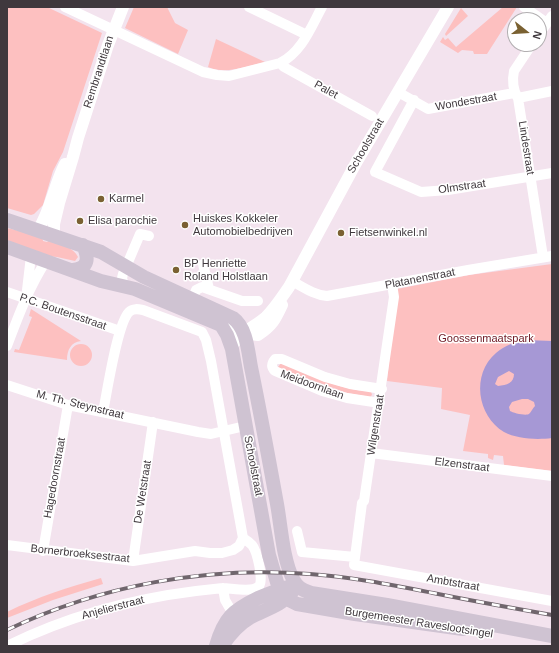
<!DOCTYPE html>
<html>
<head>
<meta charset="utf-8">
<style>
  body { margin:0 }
  #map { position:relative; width:559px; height:653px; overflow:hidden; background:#f3e3ee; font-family:Helvetica,sans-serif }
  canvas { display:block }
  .frame { position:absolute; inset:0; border:8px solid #3f383d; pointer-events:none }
  .north { position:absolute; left:507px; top:12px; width:40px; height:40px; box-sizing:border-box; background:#fff; border:1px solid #b2afb1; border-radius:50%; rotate:107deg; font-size:11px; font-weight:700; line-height:16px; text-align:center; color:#3f383d }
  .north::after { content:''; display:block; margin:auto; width:14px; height:18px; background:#7a6132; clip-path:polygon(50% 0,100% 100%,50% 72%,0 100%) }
</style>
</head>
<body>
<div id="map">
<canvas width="559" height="653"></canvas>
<div class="frame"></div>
<div class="north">N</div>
</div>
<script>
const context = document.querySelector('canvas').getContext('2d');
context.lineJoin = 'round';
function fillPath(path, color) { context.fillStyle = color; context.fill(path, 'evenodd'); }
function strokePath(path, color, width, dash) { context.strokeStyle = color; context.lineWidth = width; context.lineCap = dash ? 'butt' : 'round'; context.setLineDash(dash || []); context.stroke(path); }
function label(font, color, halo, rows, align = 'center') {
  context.font = font + ' Helvetica,sans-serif'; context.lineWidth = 3; context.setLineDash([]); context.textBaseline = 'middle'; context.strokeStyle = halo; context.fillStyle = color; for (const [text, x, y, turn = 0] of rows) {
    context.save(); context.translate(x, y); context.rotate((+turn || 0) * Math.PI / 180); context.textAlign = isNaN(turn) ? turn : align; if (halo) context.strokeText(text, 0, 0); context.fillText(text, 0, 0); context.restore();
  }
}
fillPath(new Path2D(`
  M7,7H47L102,33L63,152L53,171L43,205L34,214L31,215L7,208Z
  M134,7H167L175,23L188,30L178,54L125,28Z
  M503,7H517L487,54H474L473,51L462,50L458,53L440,42L443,37L445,40L448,38L456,47Z
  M461,8L468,16L446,36L445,34Z
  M216,39L265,62C248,66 225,75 208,67Z
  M7,228C18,231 30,233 42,236L43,241L47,242L51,239C60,243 74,248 78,257L75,261L57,257L46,256L7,242Z
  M552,264V471L504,465L503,456L494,455L493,460L488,458V454L463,451L470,415L441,409L442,388L387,381L397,289L469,275Z
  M31,309L81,341C71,342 67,350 67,360L14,352L15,349L19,350L32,317L29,316Z
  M70 355a11 11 0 1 1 22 0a11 11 0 1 1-22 0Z
  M281,363C307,373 343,392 371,391L372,395L370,397L347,393L279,368L278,367Z
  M101,578L103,584L53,600L7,618V612C37,597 69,587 101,578Z`), '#fdc0c0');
fillPath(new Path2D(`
  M526,340L552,341V438C537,440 517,439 504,432C477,416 471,374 496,353C505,345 515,342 526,340ZM509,371L514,374C514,383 507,385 498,386L495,384L498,377ZM522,399H528L534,402L535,406C533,408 531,412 529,414C526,416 513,413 510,411L509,407L512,402Z`), '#a698d5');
strokePath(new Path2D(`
  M65,7L203,72L217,75L229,76L280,63C302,52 311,27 322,7
  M249,7L307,35
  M524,7L547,23
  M539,34L552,16
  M532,44L514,71C512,80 513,91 518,98L543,257
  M280,63L284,67L372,116
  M398,92L428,109L514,93
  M518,98L552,91
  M414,100L375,172L421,192L448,190L552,173
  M203,264L209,289
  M292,281C303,287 314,295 327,296L468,270L552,256
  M392,284L394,297L364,501L362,503L354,565L552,601
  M124,286L122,278L123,274L140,234L149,236
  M27,290L31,256
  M7,292L120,331
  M190,305L196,290L202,287L242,301H258
  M7,346C18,317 29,287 46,261
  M7,385L68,405L198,432L211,434L245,426
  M380,403L347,398L322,391L275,371C271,367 271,364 275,359H282L325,377L350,384L382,389
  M371,453L552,476
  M297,531L302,552L355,557
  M7,545L133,561L195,551L210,553H222L233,550L239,546L243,538
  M43,551L68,405
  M133,561L153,422
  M223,588L225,600L236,619
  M7,646C66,617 131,599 196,591C205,590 214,589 223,588C231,588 253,593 259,586C264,580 257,551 252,545C250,543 246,540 243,538L211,361L206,340L202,332L143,310C138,309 133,308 129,312C117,324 107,393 103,412`), '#fff', 10);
strokePath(new Path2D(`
  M38,230C51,210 54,185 65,164
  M54,236V224L59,203L73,157L78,138L108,45L123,7
  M221,325L243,333L258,335C272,326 275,320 282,305
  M231,347C242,330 252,329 266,317C275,308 282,297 289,287L356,163L448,7`), '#fff', 12);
strokePath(new Path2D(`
  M7,220L101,252L144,277L233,318C248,329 248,355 252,372C261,416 269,460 277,504C281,526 283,560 293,579C297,587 302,590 311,593L387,605L552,636
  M7,247L101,281L135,289L221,325L227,335L232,349L269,555L279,589L287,599L297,604L355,614L463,629
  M73,270C89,268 89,258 83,245
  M216,646C224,618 233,610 258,598C268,594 278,590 288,587
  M222,646C230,634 239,624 251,617C264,610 283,605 292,592`), '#cfc3d2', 14);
const rail = new Path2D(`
  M7,630C101,585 207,566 310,574C352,577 392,585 433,593C473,601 512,608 552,615`);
strokePath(rail, '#70666d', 4);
strokePath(rail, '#fff', 2.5, [8]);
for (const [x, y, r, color] of [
  [101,199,4,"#7a6132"],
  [80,221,4,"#7a6132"],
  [185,225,4,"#7a6132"],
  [341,233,4,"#7a6132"],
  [176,270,4,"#7a6132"]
]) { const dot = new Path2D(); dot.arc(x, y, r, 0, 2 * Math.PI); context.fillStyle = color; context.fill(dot); strokePath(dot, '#fff', 1.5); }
label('11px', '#3f383d', '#fff', [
  ["Rembrandtlaan",99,72,-72],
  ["Palet",326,90,29],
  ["Wondestraat",466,102,-10],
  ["Schoolstraat",366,146,-60],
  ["Lindestraat",526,148,81],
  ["Olmstraat",462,187,-8],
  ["Platanenstraat",420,279,-11],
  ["P.C. Boutensstraat",63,312,19],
  ["Meidoornlaan",312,385,20],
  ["M. Th. Steynstraat",80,405,14],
  ["Wilgenstraat",376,425,-81],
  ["Elzenstraat",462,465,7],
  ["Schoolstraat",253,466,79],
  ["Hagedoornstraat",55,478,-80],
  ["De Wetstraat",143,492,-81],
  ["Bornerbroeksestraat",80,554,6],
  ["Ambtstraat",453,583,10],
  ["Anjelierstraat",113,608,-15],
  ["Burgemeester Raveslootsingel",419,623,9]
]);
label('11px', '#3f383d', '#fff', [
  ["Karmel",109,199],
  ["Huiskes Kokkeler",193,219],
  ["Automobielbedrijven",193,232],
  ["Elisa parochie",88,221],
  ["Fietsenwinkel.nl",349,233],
  ["BP Henriette",184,264],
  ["Roland Holstlaan",184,277]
], 'left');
label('11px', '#6e1924', '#fff', [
  ["Goossenmaatspark",486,339]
]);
</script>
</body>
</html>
